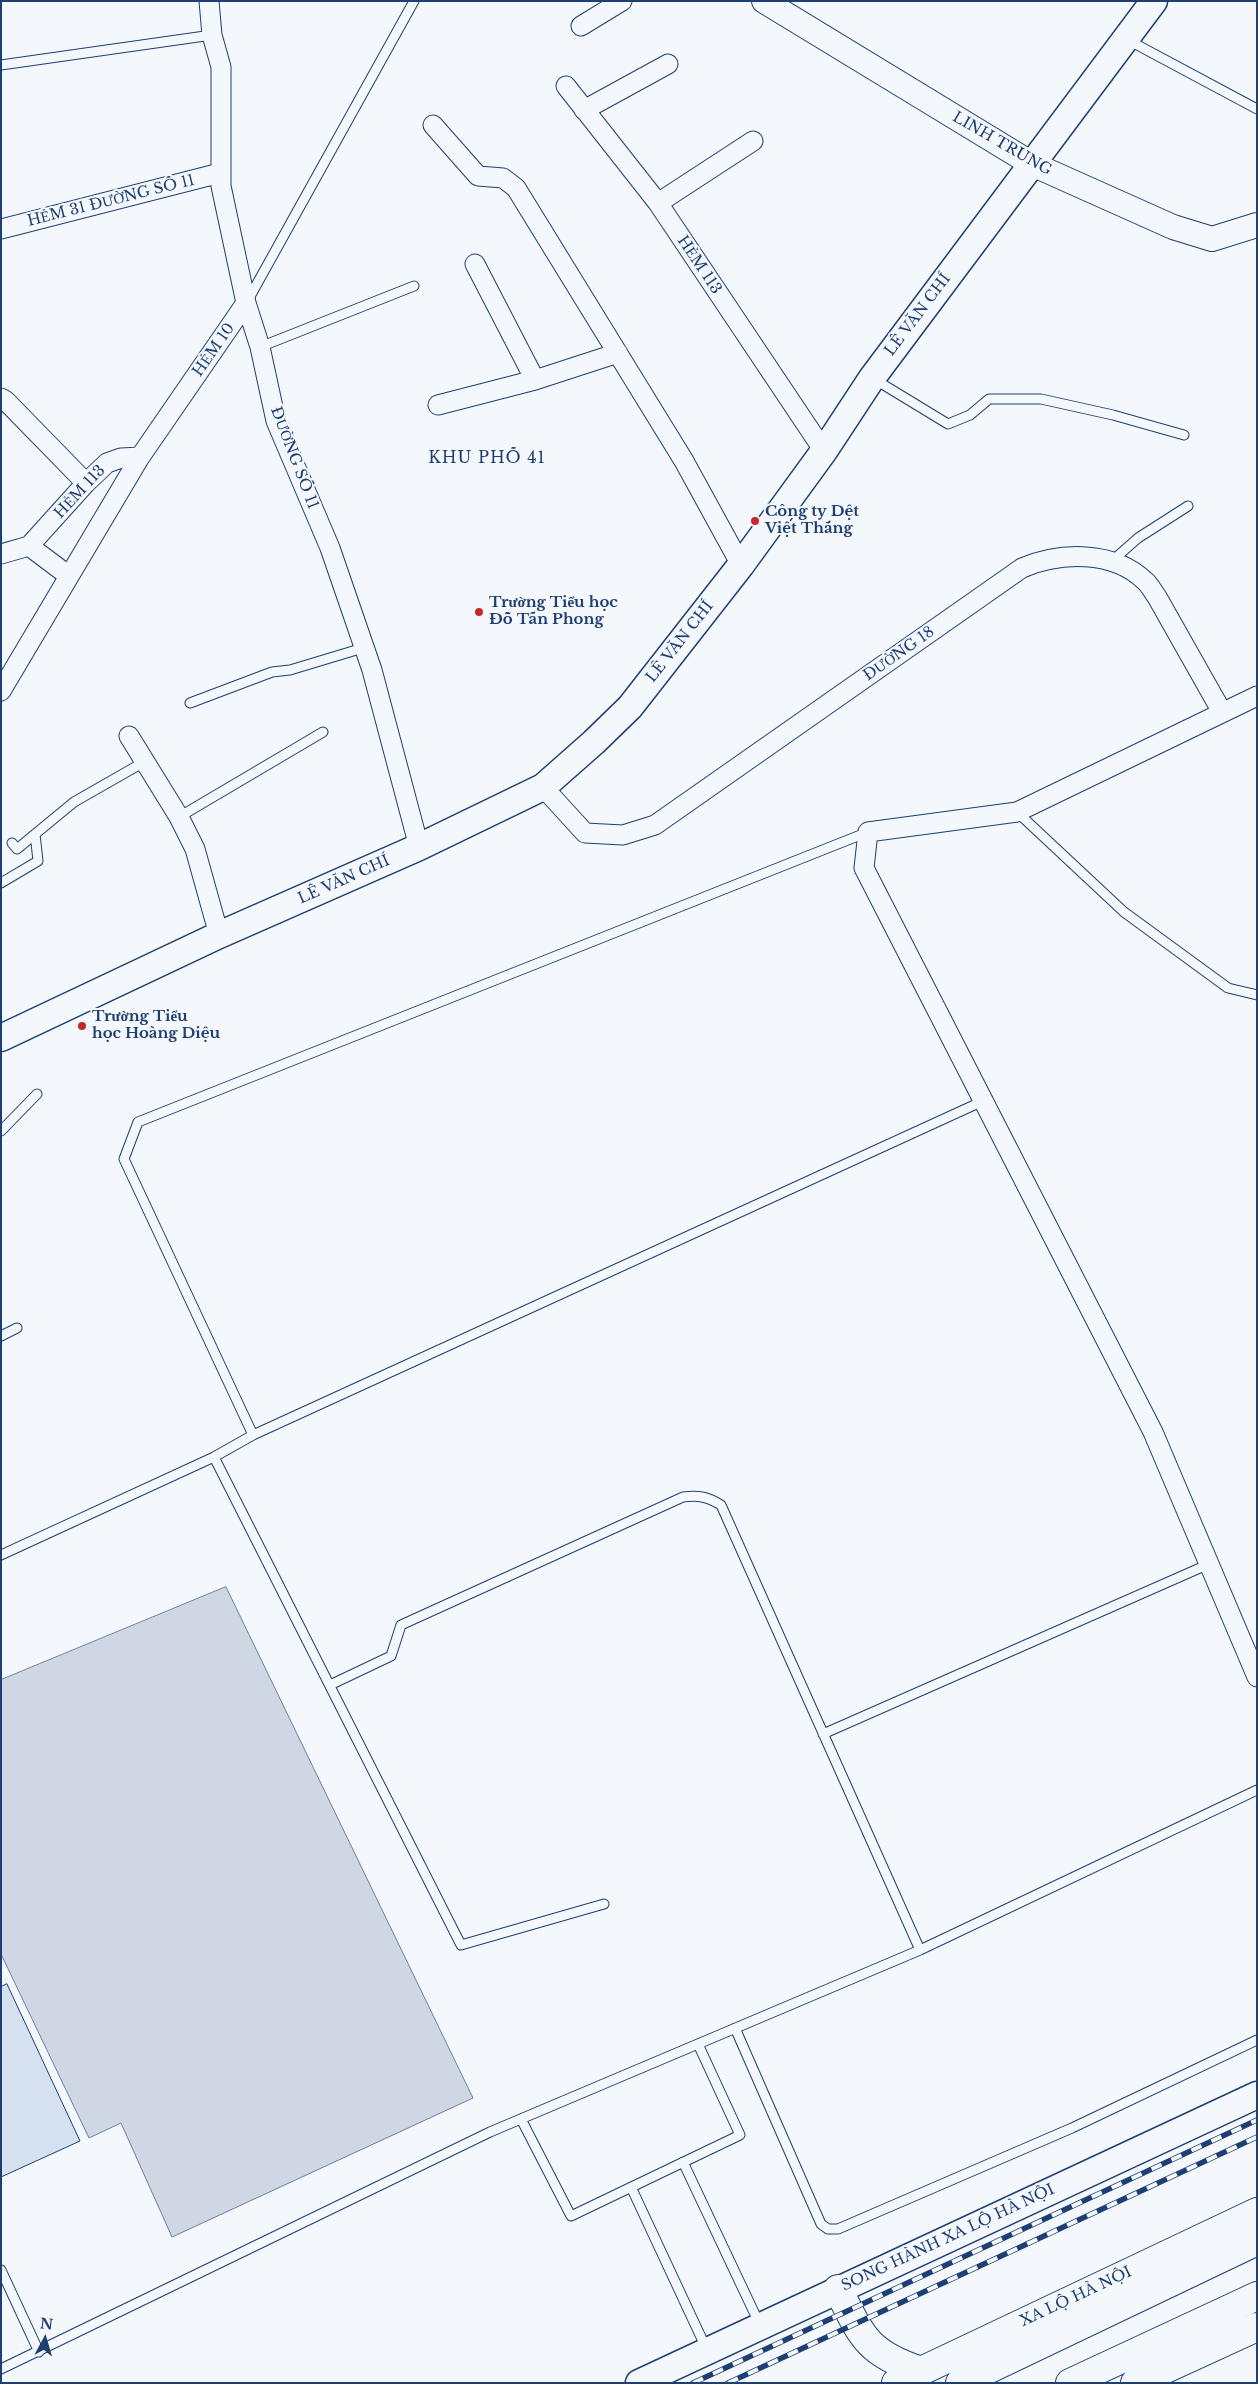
<!DOCTYPE html>
<html>
<head>
<meta charset="utf-8">
<style>
  body { margin:0 }
  #map { position:relative; width:1258px; height:2384px; overflow:hidden; background:#f4f7fb; font-family:"Libre Baskerville",serif }
  canvas { display:block }
  .frame { position:absolute; inset:0; border:2px solid #1d3f73; pointer-events:none }
  .north { position:absolute; left:20px; top:2314px; width:50px; height:50px; -webkit-text-stroke:4px #f4f7fb; paint-order:stroke; rotate:6deg; font-size:14px; font-weight:700; line-height:20px; text-align:center; color:#1d3f73 }
  .north::after { content:''; display:block; margin:auto; width:18px; height:22px; background:#1d3f73; clip-path:polygon(50% 0,100% 100%,50% 72%,0 100%) }
</style>
</head>
<body>
<div id="map">
<canvas width="1258" height="2384"></canvas>
<div class="frame"></div>
<div class="north">N</div>
</div>
<script>
const context = document.querySelector('canvas').getContext('2d');
context.lineJoin = 'round';
function fillPath(path, color) { context.fillStyle = color; context.fill(path, 'evenodd'); }
function strokePath(path, color, width, dash) { context.strokeStyle = color; context.lineWidth = width; context.lineCap = dash ? 'butt' : 'round'; context.setLineDash(dash || []); context.stroke(path); }
function label(font, color, halo, rows, align = 'center') {
  context.font = font + ' "Libre Baskerville",serif'; context.lineWidth = 4; context.setLineDash([]); context.textBaseline = 'middle'; context.strokeStyle = halo; context.fillStyle = color; for (const [text, x, y, turn = 0] of rows) {
    context.save(); context.translate(x, y); context.rotate((+turn || 0) * Math.PI / 180); context.textAlign = isNaN(turn) ? turn : align; if (halo) context.strokeText(text, 0, 0); context.fillText(text, 0, 0); context.restore();
  }
}
const water = new Path2D(`
  M226,1587L473,2098L172,2237L121,2123L89,2138L1,1954V1680Z`);
fillPath(water, '#cfd7e4');
strokePath(water, '#687fa3', 1);
const building = new Path2D(`
  M7,1984L80,2141L1,2177V1987Z`);
fillPath(building, '#d5e0f0');
strokePath(building, '#1d3f73', 1);
const service = new Path2D(`
  M1128,40L1257,109
  M1,65L212,35
  M248,300L414,1
  M260,347L414,286
  M874,379L948,424L970,415L989,399H1041L1113,415L1184,435
  M1112,561L1138,538L1188,506
  M190,703L272,672L290,670L363,648
  M1017,812L1124,912L1228,988L1257,995
  M179,817L323,732
  M12,843L17,849L74,802L144,762
  M1,883L38,861L35,834
  M1,1131L37,1094
  M1,1336L17,1328
  M253,1435L983,1101
  M214,1457L461,1945L604,1904
  M1,1555L214,1457L253,1435L124,1159L138,1122L868,832
  M330,1685L391,1656L401,1625L683,1497C699,1495 708,1497 721,1505L920,1950
  M823,1734L1209,1564
  M735,2028L821,2224L828,2229H838L1072,2128L1257,2040
  M521,2119L571,2216L740,2135L698,2044
  M683,2162L760,2325
  M631,2187L707,2350
  M1,2270L39,2352
  M1,2369L490,2132L920,1950L1257,1790`);
const minor = new Path2D(`
  M209,1L212,35L221,67V186L246,303L260,347L276,421L330,548L372,670L419,847
  M581,26L622,1
  M566,86L658,203L824,451
  M584,110L668,64
  M433,125L478,176L503,178L516,188L684,461L741,565
  M658,203L753,141
  M1,229L220,173
  M475,264L535,380
  M1,398L6,401L86,483
  M438,405L535,380L618,353
  M29,546L69,576
  M1,554L29,546L86,483L107,463L121,458L140,457
  M1,691L140,457L246,303
  M1257,696L1017,812L868,832L864,868L1153,1432L1257,1677
  M129,736L179,817L195,849L219,935
  M543,787L585,833L623,835L655,825L1022,568C1060,552 1113,550 1145,581C1150,585 1153,592 1157,597L1222,712`);
const tertiary = new Path2D(`
  M764,1L1032,164L1173,227L1212,239L1257,225`);
const secondary = new Path2D(`
  M1,1038L219,935L419,847L543,787L594,742L630,707L741,565L824,451L872,378L1154,1
  M639,2383L1257,2095`);
const trunk = new Path2D(`
  M838,2289C862,2337 867,2353 921,2371
  M896,2383L1257,2212
  M960,2383L1257,2241
  M1070,2383L1257,2296
  M1135,2383L1257,2327`);
strokePath(service, '#1d3f73', 11);
strokePath(minor, '#1d3f73', 21);
strokePath(tertiary, '#1d3f73', 26);
strokePath(secondary, '#1d3f73', 29);
strokePath(trunk, '#1d3f73', 30);
strokePath(service, '#f4f7fb', 9);
strokePath(minor, '#f4f7fb', 19);
strokePath(tertiary, '#f4f7fb', 24);
strokePath(secondary, '#f4f7fb', 26);
strokePath(trunk, '#f4f7fb', 28);
const rail = new Path2D(`
  M693,2383L1257,2120
  M728,2383L1257,2137`);
strokePath(rail, '#1d3f73', 5.5);
strokePath(rail, '#f4f7fb', 4, [11]);
for (const [x, y, r, color] of [
  [755,521,5,"#c62828"],
  [479,612,5,"#c62828"],
  [82,1026,5,"#c62828"]
]) { const dot = new Path2D(); dot.arc(x, y, r, 0, 2 * Math.PI); context.fillStyle = color; context.fill(dot); strokePath(dot, '#f4f7fb', 2); }
label('15px', '#1d3f73', '#f4f7fb', [
  ["LINH TRUNG",1002,144,30],
  ["HẺM 31 ĐƯỜNG SỐ 11",111,201,-14],
  ["HẺM 113",699,265,56],
  ["LÊ VĂN CHÍ",918,315,-53],
  ["HẺM 10",214,350,-55],
  ["ĐƯỜNG SỐ 11",294,458,69],
  ["HẺM 113",80,492,-47],
  ["LÊ VĂN CHÍ",680,642,-52],
  ["ĐƯỜNG 18",899,654,-35],
  ["LÊ VĂN CHÍ",344,880,-24],
  ["SONG HÀNH XA LỘ HÀ NỘI",948,2238,-25],
  ["XA LỘ HÀ NỘI",1076,2297,-25]
]);
label('bold 15px', '#1d3f73', '#f4f7fb', [
  ["Công ty Dệt",765,512],
  ["Việt Thắng",765,529],
  ["Trường Tiểu học",489,603],
  ["Đỗ Tấn Phong",489,620],
  ["Trường Tiểu",92,1017],
  ["học Hoàng Diệu",92,1034]
], 'left');
context.letterSpacing = '1px';
label('16px', '#1d3f73', '#f4f7fb', [
  ["KHU PHỐ 41",487,458]
]);
context.letterSpacing = '0px';
</script>
</body>
</html>
